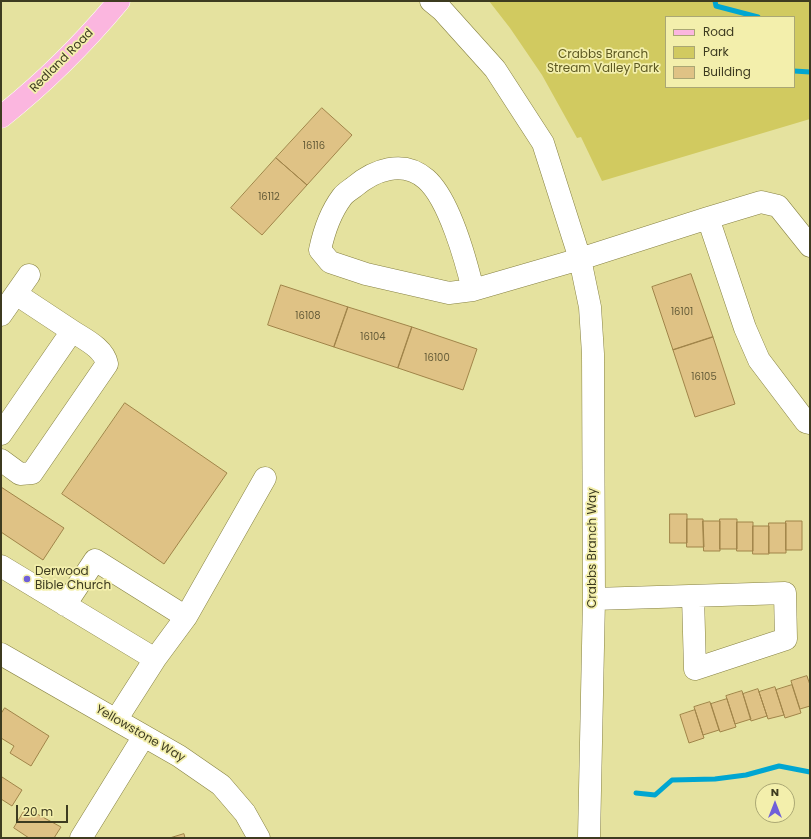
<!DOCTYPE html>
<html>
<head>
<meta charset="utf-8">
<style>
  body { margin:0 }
  #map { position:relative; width:811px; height:839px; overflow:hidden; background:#e5e29f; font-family:Poppins,sans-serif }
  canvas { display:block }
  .frame { position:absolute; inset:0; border:2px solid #3d3b20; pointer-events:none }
  .legend { position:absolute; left:665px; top:16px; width:130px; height:72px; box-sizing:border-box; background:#f3efac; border:1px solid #aaa774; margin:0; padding:5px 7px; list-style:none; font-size:12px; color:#3d3b20 }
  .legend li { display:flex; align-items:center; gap:8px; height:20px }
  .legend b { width:20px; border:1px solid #aaa774 }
  .north { position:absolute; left:755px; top:783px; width:40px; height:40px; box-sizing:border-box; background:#f3efac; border:1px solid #aaa774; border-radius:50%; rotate:0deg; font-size:11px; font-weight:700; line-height:16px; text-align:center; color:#3d3b20 }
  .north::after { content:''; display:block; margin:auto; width:14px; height:18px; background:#6f5fd9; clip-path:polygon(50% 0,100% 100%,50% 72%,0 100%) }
  .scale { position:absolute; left:16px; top:805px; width:52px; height:18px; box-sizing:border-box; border:2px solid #3d3b20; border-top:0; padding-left:5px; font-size:12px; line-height:14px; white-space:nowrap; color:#3d3b20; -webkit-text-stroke:3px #f3efac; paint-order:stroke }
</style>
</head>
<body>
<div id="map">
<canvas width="811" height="839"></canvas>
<div class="frame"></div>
<ul class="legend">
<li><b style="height:5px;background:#fbb6df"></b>Road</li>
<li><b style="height:11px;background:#d1ca60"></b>Park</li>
<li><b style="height:11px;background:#dfc285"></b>Building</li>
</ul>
<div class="north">N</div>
<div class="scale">20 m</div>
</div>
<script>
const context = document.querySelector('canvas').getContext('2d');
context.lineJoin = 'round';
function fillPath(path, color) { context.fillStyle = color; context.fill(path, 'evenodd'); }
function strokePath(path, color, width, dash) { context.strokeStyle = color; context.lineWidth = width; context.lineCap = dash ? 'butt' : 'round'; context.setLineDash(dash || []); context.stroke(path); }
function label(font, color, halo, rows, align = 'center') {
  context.font = font + ' Poppins,sans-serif'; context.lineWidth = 3.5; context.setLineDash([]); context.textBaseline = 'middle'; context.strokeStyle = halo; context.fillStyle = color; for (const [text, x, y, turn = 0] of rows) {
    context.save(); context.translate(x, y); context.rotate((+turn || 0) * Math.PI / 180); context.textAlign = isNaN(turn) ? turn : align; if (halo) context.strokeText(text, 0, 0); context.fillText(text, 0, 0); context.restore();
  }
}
fillPath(new Path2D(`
  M489,1H810V119L602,181L581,137L577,138L542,75L510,28ZM666,17H794V87H666Z`), '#d1ca60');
strokePath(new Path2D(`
  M715,1L716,6L758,17
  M794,71L810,72
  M636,793L655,795L672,780L715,779L746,775L779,766L810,772`), '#00a6d1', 5);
const building = new Path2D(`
  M322,108L352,135L307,185L276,158Z
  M276,158L307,185L262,235L231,208Z
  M691,274L713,337L673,350L652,287Z
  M281,285L348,307L334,347L268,325Z
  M348,307L412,327L398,368L334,347Z
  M412,327L477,349L463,390L398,368Z
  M713,337L735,404L695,417L673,350Z
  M125,403L227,473L164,564L62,494Z
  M1,487L64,528L43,560L1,532Z
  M670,514H687V543H670Z
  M687,519H703L704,547H687Z
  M720,519H737V549H720Z
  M703,521H720V551H704Z
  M786,521H802V550H786Z
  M737,522H753V551H737Z
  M769,523H786V553H769Z
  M753,526H769V554H753Z
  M807,676L810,685V706L800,709L791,681Z
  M792,685L801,713L785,718L776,690Z
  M775,687L784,715L768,719L759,692Z
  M758,689L767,716L751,721L743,694Z
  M742,691L751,719L735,724L726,696Z
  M727,699L736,727L720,732L711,704Z
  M710,702L719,730L703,735L694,707Z
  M5,708L49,736L31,766L10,753L14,746L1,738V714Z
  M695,710L704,738L689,743L680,715Z
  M2,777L22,790L12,806L1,799Z
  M26,808L61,827L54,838H29L14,828Z
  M184,834L185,838H170Z`);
fillPath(building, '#dfc285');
strokePath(building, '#a08449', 1);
const minor = new Path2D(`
  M431,1L442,10L495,69L543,143L580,259L590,307L593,354L594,599L589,838
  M810,246L778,206L761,202L708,218L745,328L759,360L806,422L810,423
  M473,290C466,261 449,199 426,179C403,159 374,170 354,187C350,190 345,193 342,197C330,213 324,231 320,250L330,262L366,274L449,293L473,290L580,259L708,218
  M1,315L29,275
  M1,434L72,331L16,294
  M1,460L20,474L32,473L107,364C104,348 84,339 72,331
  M1,566L155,659L116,720
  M594,599L785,593L786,639L695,669L693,596
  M65,605L95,560L186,617L155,659
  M186,617L265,478
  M1,654L179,756L221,785L245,813L259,838
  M81,838L144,736`);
const major = new Path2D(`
  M1,117C44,83 84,43 119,1`);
strokePath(minor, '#868142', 23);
strokePath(major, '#fff', 23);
strokePath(minor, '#fff', 22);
strokePath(major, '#fbb6df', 22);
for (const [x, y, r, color] of [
  [27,579,4,"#6f5fd9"]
]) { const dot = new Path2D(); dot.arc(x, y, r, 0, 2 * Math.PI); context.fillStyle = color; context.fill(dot); strokePath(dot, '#f3efac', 1.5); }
label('10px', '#665d39', null, [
  ["16116",314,146],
  ["16112",269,197],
  ["16101",682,312],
  ["16108",308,316],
  ["16104",373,337],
  ["16100",437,358],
  ["16105",704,377]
]);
label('12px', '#5d5921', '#f3efac', [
  ["Crabbs Branch",603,55],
  ["Stream Valley Park",603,69]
]);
label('12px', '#3d3b20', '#f3efac', [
  ["Redland Road",62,61,-45],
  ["Crabbs Branch Way",593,548,-90],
  ["Yellowstone Way",140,734,30]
]);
label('12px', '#3d3b20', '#f3efac', [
  ["Derwood",35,572],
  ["Bible Church",35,586]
], 'left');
</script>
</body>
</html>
